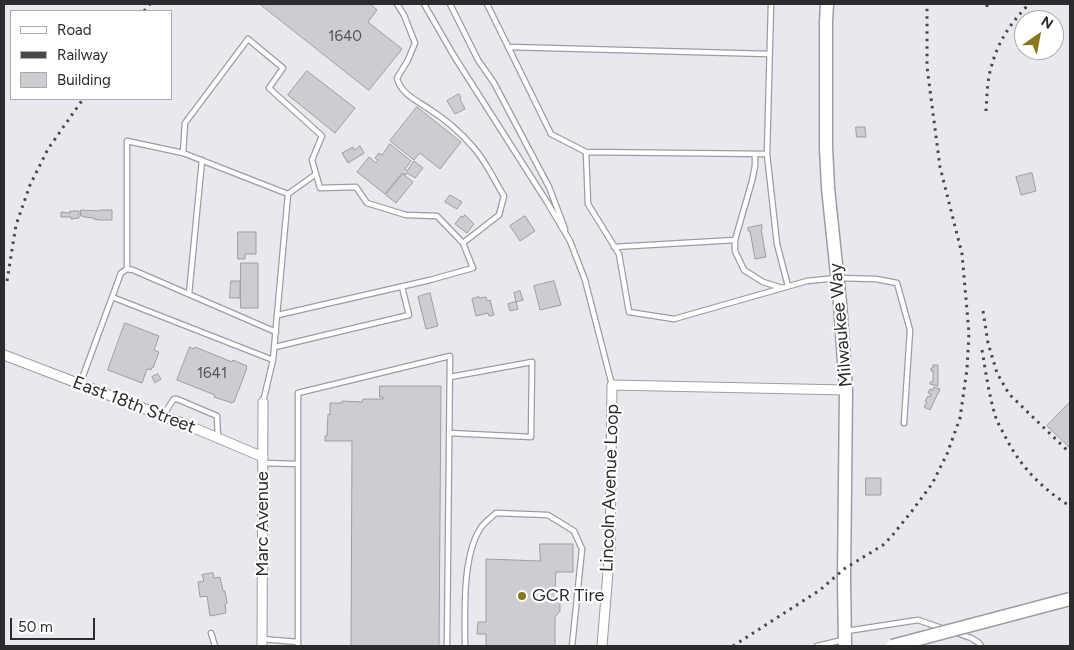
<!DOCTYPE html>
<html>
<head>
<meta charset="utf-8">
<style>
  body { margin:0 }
  #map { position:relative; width:1074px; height:650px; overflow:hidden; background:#e8e9ee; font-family:Figtree,sans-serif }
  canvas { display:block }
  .frame { position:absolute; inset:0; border:5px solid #2c2c2e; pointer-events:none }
  .legend { position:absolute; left:10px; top:10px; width:162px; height:90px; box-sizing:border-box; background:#fff; border:1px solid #ababab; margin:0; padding:6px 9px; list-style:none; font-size:15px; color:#2c2c2e }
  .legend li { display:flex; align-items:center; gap:10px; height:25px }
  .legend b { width:25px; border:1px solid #ababab }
  .north { position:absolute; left:1014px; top:10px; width:50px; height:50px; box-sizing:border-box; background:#fff; border:1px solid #ababab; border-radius:50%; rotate:33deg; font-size:14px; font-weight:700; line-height:20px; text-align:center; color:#2c2c2e }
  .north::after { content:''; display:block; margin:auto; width:18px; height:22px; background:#89771b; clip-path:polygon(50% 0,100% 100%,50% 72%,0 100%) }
  .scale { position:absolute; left:10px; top:618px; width:85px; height:22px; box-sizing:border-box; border:2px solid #2c2c2e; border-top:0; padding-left:6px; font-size:15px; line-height:18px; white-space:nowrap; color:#2c2c2e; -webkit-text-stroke:4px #fff; paint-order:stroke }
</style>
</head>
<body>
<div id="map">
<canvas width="1074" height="650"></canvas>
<div class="frame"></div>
<ul class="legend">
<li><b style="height:6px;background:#fff"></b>Road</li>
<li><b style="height:6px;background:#49494b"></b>Railway</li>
<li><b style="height:14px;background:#cccdd2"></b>Building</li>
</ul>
<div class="north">N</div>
<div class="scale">50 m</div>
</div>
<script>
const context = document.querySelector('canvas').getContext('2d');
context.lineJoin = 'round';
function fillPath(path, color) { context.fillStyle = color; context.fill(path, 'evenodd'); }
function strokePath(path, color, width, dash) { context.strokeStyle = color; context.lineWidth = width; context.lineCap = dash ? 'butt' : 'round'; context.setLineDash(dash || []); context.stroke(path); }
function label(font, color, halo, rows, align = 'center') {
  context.font = font + ' Figtree,sans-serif'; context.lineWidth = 4.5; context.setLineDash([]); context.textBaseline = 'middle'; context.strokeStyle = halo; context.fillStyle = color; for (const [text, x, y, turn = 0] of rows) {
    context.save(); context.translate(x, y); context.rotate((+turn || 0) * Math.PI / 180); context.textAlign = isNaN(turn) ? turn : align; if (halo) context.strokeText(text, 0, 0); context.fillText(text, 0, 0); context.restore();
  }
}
const building = new Path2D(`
  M260,4H370L377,10L368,22L402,49L369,90Z
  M307,71L355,108L335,133L288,95Z
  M459,94L461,98L460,99L465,109L455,114L447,101Z
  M417,107L461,142L440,169L420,153L414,160L390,141Z
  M856,127H865L866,137H857Z
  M390,144L411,161L405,169L407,171L414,161L423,168L415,178L407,173L405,175L402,173L385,194L357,172L369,157L376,163L378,160L375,158L379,153L382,155Z
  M360,146L364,153L348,163L342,153L353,147L354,150Z
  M1032,173L1036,191L1021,195L1016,177Z
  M403,174L413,182L396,203L386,195Z
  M450,195L462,202L457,209L445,202Z
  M81,210L99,211L100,210H112V220H99L94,219V218L84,217L83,216H81Z
  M70,211H79V218L71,219V217H61V212L70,213Z
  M465,215L474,224L467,233L455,224L461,216L463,217Z
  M525,216L535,231L520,241L510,226Z
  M762,225V229H761L766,257L755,259L750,231H748V228Z
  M238,232H256V254H245V259H238Z
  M241,263H258V308H241Z
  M231,281H240V298H230Z
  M554,281L561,305L540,310L534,286Z
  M520,291L523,300L516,302L514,293Z
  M430,293L438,326L426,329L418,297Z
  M479,297V298L486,297L487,301L490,300L494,315L489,316L488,313L476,316L472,299Z
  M516,302L518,309L510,311L508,304Z
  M125,323L159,336L154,350L159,352L153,368L152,367L151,370L147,369L142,383L108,370Z
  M190,347L194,349L195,347L232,362L233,360L247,366L246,367L247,368L234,402H233L232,403L214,397L215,395L177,380Z
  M933,365H938V386L930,384V382H933V371H931V368H933Z
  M158,374L161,379L155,383L152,377Z
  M380,386H441L439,646H351L352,441H325V436H327L328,414L330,415V403H342V401L362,402L363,399H383V397H380Z
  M934,387L940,389L930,410L924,407L927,402L925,401L928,396L930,397L931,394L928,393L930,389L932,390Z
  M1070,402V448L1047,426Z
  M866,478H881V495H866Z
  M540,544H573V572H556L555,589L561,593L556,599L560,602V611L555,617V646H486V634H477L478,622H486V559L540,561Z
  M213,573L214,578L220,577L223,591H225L227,603L225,604L226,613L210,616L207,596L200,597L198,582L204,581L202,575Z`);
fillPath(building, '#cccdd2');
strokePath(building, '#9d9ea3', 1);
const lane = new Path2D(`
  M397,4L404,15L415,43L408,60L397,78C401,94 416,100 429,109C445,119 461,133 473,147C486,161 494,180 504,196L499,215L463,243
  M424,4L454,56L547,202L570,241L585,280L612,385
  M450,4L478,60L494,83L549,187L565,229
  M487,4L551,134L586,152
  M771,4L767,154L586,152L588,204L619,254L629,312L674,319L807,281L837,278L876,279L897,283L910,330L904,423
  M508,47L769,54
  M183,153L288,194
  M755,154V166L752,181L735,240V251L744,270L763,282L782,288
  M767,154L777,244L788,286
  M614,247L735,240
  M127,269V141L183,153L185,123L248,39L283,68L269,88L322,136L312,160L320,188L356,187L367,203L406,215L437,216L463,243L473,268L430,280L278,315
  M189,294L202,160
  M112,297L273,360
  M275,347L409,315L402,287
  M80,384L121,273L127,269L133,270L276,332
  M263,402L273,360L288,194L316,174
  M163,416L173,400L174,399H177L217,416L218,438
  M449,433L531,437L532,362L450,377
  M263,463L298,464
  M847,631L918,620L944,629
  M211,633L215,646
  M957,633L971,638L979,643L981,646
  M262,639L298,642
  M298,646V393L450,356L447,646
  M465,646C465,612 462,558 480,529C483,523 491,518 496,513L548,515L574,531L582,549L572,646
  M817,646L843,640`);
const street = new Path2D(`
  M4,355L187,425L263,457
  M262,646L263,402
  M602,646L610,547L612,385L846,390`);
const secondary = new Path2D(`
  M827,4L826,22V147L828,188L840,303L846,390L844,579L845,646`);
strokePath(lane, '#9c9da2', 7);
strokePath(street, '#9c9da2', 11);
strokePath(secondary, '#9c9da2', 15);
strokePath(lane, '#fff', 4.5);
strokePath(street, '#fff', 9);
strokePath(secondary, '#fff', 12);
strokePath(new Path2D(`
  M987,7V4
  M144,11L150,4
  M986,111C987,97 987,81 991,68C998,41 1010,24 1029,4
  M7,281L16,225L30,185L48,149L83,99
  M983,311L988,343L997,373L1009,394L1070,453
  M982,350C986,373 989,396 996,418C998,424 1002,430 1005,436C1019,465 1042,489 1070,506
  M733,646L820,590L844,569L883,545L891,537L912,511L932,484L947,454L960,418L967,369L969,333L962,254L940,167L927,67V4`), '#49494b', 3, [2.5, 5]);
const secondaryBridge = new Path2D(`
  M892,646L1070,599`);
strokePath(secondaryBridge, '#9c9da2', 15, []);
strokePath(secondaryBridge, '#fff', 12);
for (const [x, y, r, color] of [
  [522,596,5,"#89771b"]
]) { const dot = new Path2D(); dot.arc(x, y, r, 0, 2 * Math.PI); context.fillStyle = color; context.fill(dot); strokePath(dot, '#fff', 2); }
label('15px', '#545457', null, [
  ["1640",345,37],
  ["1641",212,374]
]);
label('18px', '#2c2c2e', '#fff', [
  ["Milwaukee Way",841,325,-95],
  ["East 18th Street",134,405,21],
  ["Lincoln Avenue Loop",610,488,-88],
  ["Marc Avenue",263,524,-90]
]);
label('18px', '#2c2c2e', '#fff', [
  ["GCR Tire",532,596]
], 'left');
</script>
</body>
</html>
